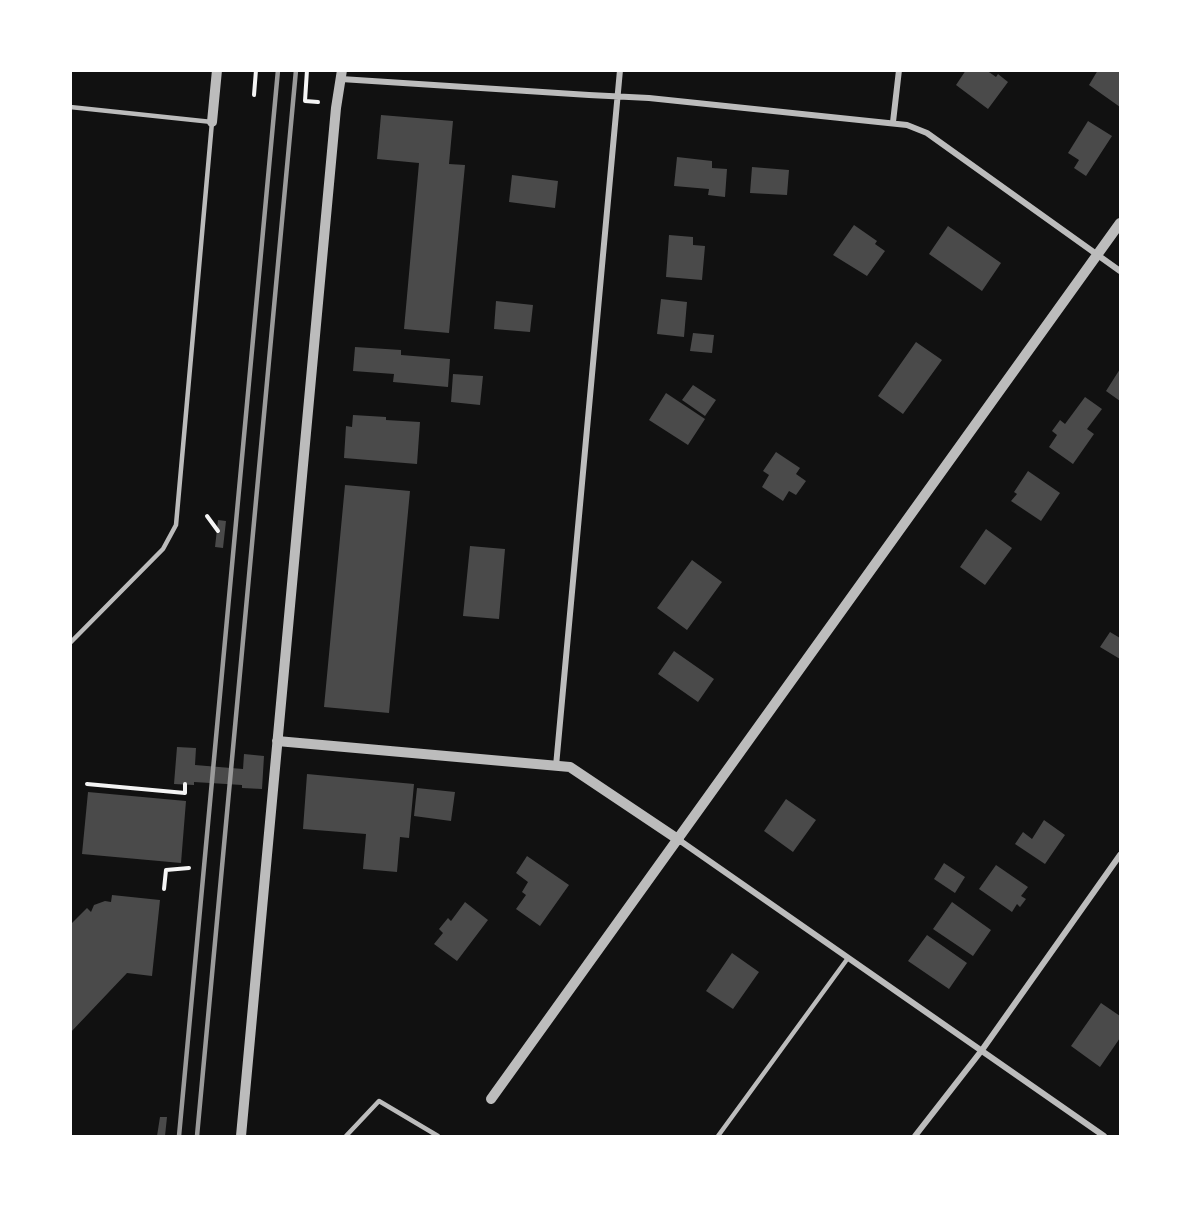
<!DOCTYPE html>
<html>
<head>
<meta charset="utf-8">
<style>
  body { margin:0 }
  #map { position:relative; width:1191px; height:1207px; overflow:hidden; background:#111; font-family:"Golos Text",sans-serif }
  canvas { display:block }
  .frame { position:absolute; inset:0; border:72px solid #fff; pointer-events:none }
</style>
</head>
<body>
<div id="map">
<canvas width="1191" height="1207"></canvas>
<div class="frame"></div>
</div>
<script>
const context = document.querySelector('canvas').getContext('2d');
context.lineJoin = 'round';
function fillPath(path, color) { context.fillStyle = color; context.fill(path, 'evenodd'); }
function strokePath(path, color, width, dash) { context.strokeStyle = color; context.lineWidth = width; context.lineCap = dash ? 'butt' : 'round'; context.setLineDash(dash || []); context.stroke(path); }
fillPath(new Path2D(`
  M966,70H986L996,77L998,74L1008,82L988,109L956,85Z
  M1098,70H1120V107L1089,85Z
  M381,115L453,121L449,164L465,165L449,333L404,329L419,163L377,159Z
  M1088,121L1112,136L1086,176L1074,168L1079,160L1068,153Z
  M677,157L712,161V168L727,169L725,197L708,195L709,189L674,186Z
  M752,167L789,170L787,195L750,193Z
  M512,175L558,181L555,208L509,202Z
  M854,225L877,241L875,244L885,251L867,276L833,255Z
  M948,226L1001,263L982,291L929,254Z
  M669,235L693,237V245L705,246L702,280L666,277Z
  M661,299L687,302L684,337L657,334Z
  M496,301L533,305L530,332L494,329Z
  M693,333L714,335L712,353L690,351Z
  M916,342L942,360L903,414L878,396Z
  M355,347L401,350V355L450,359L448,387L393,382L394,374L353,371Z
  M1120,369V401L1106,391Z
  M453,374L483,376L480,405L451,402Z
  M693,385L716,400L705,416L682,400Z
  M666,393L705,419L688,445L649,420Z
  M1085,397L1102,409L1087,429L1094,434L1073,464L1049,447L1057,435L1052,431L1060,420L1065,424Z
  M353,415L386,417V420L420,422L417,464L344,458L346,426L352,427Z
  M776,452L800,468L796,474L806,481L796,495L789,491L783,501L762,487L769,475L763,471Z
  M1028,471L1060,493L1041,521L1011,501L1017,494L1014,492Z
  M345,485L410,491L389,713L324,707Z
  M218,520L226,521L223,548L215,547Z
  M986,529L1012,548L985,585L960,567Z
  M470,546L505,549L499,619L463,616Z
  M692,560L722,582L687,630L657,608Z
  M1110,632L1120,638V659L1100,647Z
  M674,651L714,679L698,702L658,674Z
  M177,747L196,748L195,765L243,769L244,754L264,756L262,789L242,788V785L194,782V785L174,784Z
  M307,774L414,784L409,838L400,837L397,872L363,869L366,834L303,829Z
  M417,788L455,792L451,821L414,816Z
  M88,792L186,801L181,863L82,854Z
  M786,799L816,820L793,852L764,831Z
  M1044,820L1065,835L1045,864L1015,844L1023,832L1032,839Z
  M527,856L569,885L540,926L516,909L526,895L522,892L528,882L516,873Z
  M944,863L965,877L955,893L934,879Z
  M996,865L1028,887L1021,896L1026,899L1020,907L1017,904L1012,912L979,889Z
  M112,895L160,900L152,976L127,973L70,1033V925L87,908L91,912L94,905L105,901L111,902Z
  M465,902L488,920L457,961L434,944L443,933L439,929L448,918L451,921Z
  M952,902L991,930L973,956L933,929Z
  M927,935L967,963L949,989L908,961Z
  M732,953L759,972L733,1009L706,991Z
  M1101,1003L1120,1016V1038L1100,1067L1071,1046Z
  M160,1117H167L165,1136H157Z`), '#4a4a4a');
strokePath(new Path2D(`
  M307,70L305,101L318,102
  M254,95L256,70
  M207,516L218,531
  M87,784L185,793V784
  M164,889L166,870L189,868`), '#f5f5f5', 4);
strokePath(new Path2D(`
  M70,107L212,122L176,525L163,549L70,643
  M346,1136L379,1101L438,1136
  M718,1136L848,958`), '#bcbcbc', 4.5);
strokePath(new Path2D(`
  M341,79L589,95L649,98L907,125L927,133L1120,271
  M893,122L899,70
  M556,766L620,70
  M679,840L1104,1136
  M915,1136L982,1050L1120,855`), '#bcbcbc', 6);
strokePath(new Path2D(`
  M212,122L217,70
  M277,741L570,767L679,840
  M491,1099L1120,223
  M241,1136L336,108L342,70`), '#bcbcbc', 10);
strokePath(new Path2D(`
  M179,1136L278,70
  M197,1136L296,70`), '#9a9a9a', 4.5);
</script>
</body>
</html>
